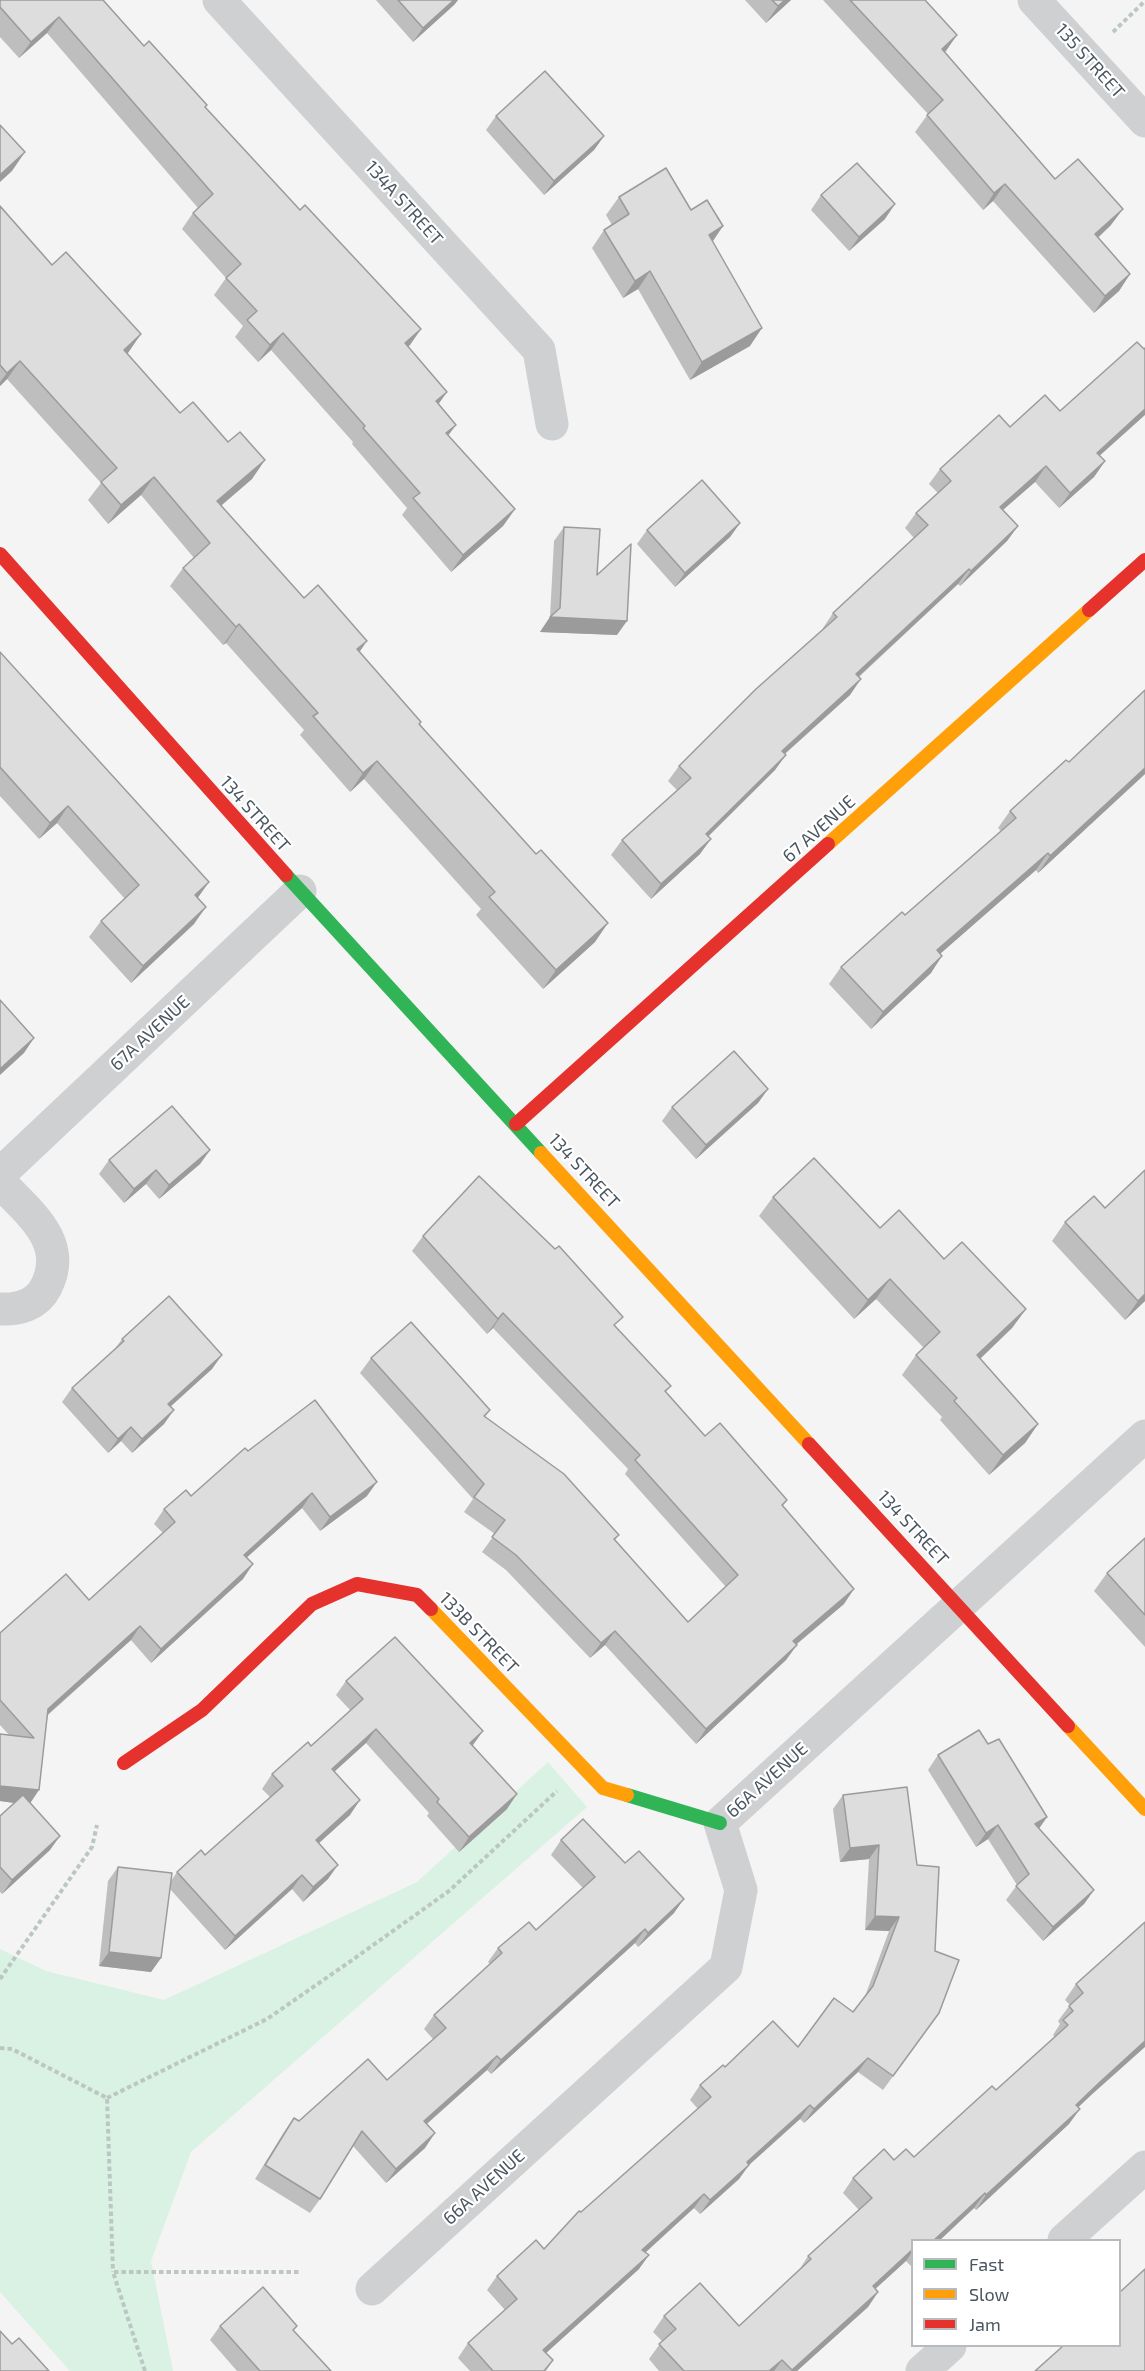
<!DOCTYPE html>
<html>
<head>
<meta charset="utf-8">
<style>
  body { margin:0 }
  #map { position:relative; width:1145px; height:2371px; overflow:hidden; background:#f4f4f4; font-family:"Exo 2",sans-serif }
  canvas { display:block }
  .legend { position:absolute; left:911px; top:2239px; width:210px; height:108px; box-sizing:border-box; background:#fff; border:2px solid #b7bbc0; margin:0; padding:8px 10px; list-style:none; font-size:18px; color:#4a5661 }
  .legend li { display:flex; align-items:center; gap:12px; height:30px }
  .legend b { width:30px; border:2px solid #b7bbc0 }
</style>
</head>
<body>
<div id="map">
<canvas width="1145" height="2371"></canvas>
<ul class="legend">
<li><b style="height:8px;background:#30b455"></b>Fast</li>
<li><b style="height:8px;background:#ff9f0a"></b>Slow</li>
<li><b style="height:8px;background:#e5322d"></b>Jam</li>
</ul>
</div>
<script>
const context = document.querySelector('canvas').getContext('2d');
context.lineJoin = 'round';
function fillPath(path, color) { context.fillStyle = color; context.fill(path, 'evenodd'); }
function strokePath(path, color, width, dash) { context.strokeStyle = color; context.lineWidth = width; context.lineCap = dash ? 'butt' : 'round'; context.setLineDash(dash || []); context.stroke(path); }
function label(font, color, halo, rows, align = 'center') {
  context.font = font + ' "Exo 2",sans-serif'; context.lineWidth = 4.5; context.setLineDash([]); context.textBaseline = 'middle'; context.strokeStyle = halo; context.fillStyle = color; for (const [text, x, y, turn = 0] of rows) {
    context.save(); context.translate(x, y); context.rotate((+turn || 0) * Math.PI / 180); context.textAlign = isNaN(turn) ? turn : align; if (halo) context.strokeText(text, 0, 0); context.fillText(text, 0, 0); context.restore();
  }
}
fillPath(new Path2D(`
  M548,1762L587,1807L191,2152L151,2261L173,2371H70L0,2292V1949L46,1971L164,2000L417,1882Z`), '#d9f2e3');
strokePath(new Path2D(`
  M1113,32L1145,1
  M0,1979L92,1847L97,1825
  M0,2048L12,2049L107,2098L113,2272
  M107,2098L267,2019L348,1963L449,1891L557,1791
  M145,2371L113,2272H301`), '#bcc7c4', 4, [4.5, 3]);
strokePath(new Path2D(`
  M219,0L539,350L552,424
  M1034,0L1145,121
  M0,1174L300,891
  M0,1182C29,1213 69,1242 46,1287C37,1305 19,1310 0,1309
  M1064,2240L1145,2167
  M372,2289L726,1967L741,1890L720,1823L1145,1436
  M922,2371L950,2346`), '#ced0d2', 33);
strokePath(new Path2D(`
  M286,875L541,1153
  M627,1795L720,1823`), '#30b455', 14);
strokePath(new Path2D(`
  M828,844L1089,610
  M541,1153L809,1444
  M431,1609L603,1788L627,1795
  M1068,1726L1145,1809`), '#ff9f0a', 14);
strokePath(new Path2D(`
  M0,554L286,875
  M1089,610L1145,560
  M516,1124L828,844
  M809,1444L1068,1726
  M124,1763L202,1710L312,1604L357,1584L417,1595L431,1609`), '#e5322d', 14);
fillPath(new Path2D(`
  M103,0L144,46L205,107L300,210L421,329L408,347L447,392L438,404L456,425L448,435L515,509L503,526L451,572L402,515L407,508L352,444L353,442L271,350L258,362L235,337L243,326L214,295L226,278L182,229L193,213L198,208L47,33L19,58L0,37V1Z
  M376,0H458L454,5L413,42Z
  M745,0H791L766,23Z
  M823,0H925L945,52L1055,179L1111,225L1098,238L1130,274L1119,291L1094,313L993,201L983,210L915,132L928,114Z
  M496,116L604,136L594,150L544,195L486,130Z
  M821,195L885,219L849,251L811,210Z
  M619,197L691,210L723,226L712,241L750,346L690,380L638,289L623,298L592,248L604,230L612,225L606,215Z
  M0,206L127,354L180,413L252,479L221,506L304,598L359,652L421,722L420,724L595,942L543,989L476,915L481,909L364,779L350,792L300,735L304,730L226,643L223,645L170,586L183,568L194,558L141,495L108,524L88,500L101,483L7,379L0,386Z
  M1010,427L1100,456L1105,461L1094,477L1059,508L1035,482L1003,510L1018,526L1007,541L960,586L958,584L859,677L850,695L785,754L775,770L708,837L700,854L651,899L611,855L622,840L677,790L668,781L679,766L823,629V628L833,613L914,538L905,528L916,513L938,493L929,484L940,469Z
  M740,523L730,537L675,587L637,544L647,530Z
  M564,527L597,575L617,635L540,632L550,617L554,541Z
  M0,652L198,898L194,924L131,983L89,937L101,921L125,899L57,823L39,839L0,796Z
  M1069,762L1145,774L1038,873L1036,870L940,954L931,973L871,1029L829,984L841,967L905,915L1001,831L998,828L1010,811Z
  M768,1089L758,1103L696,1159L662,1121L672,1107Z
  M210,1150L200,1164L159,1199L146,1184L124,1203L99,1174L109,1160Z
  M773,1197L880,1228L944,1259L1026,1309L1012,1328L980,1359L1038,1424L1025,1443L989,1475L940,1420L942,1417L902,1375L916,1355L924,1348L876,1299L854,1319L759,1216Z
  M1105,1208L1145,1301L1125,1320L1052,1241L1065,1222Z
  M423,1236L616,1327L671,1386L666,1392L705,1436L787,1500L783,1506L844,1604L796,1645L786,1660L696,1744L605,1645L590,1658L506,1570L482,1552L495,1534L464,1512L473,1499L360,1373L371,1358L490,1410L485,1417L619,1535L615,1540L688,1622L726,1587L625,1474L628,1469L493,1328L487,1334L412,1251Z
  M122,1339L212,1369L170,1406L164,1424L132,1453L121,1441L108,1453L62,1402L72,1388L114,1350Z
  M248,1451L367,1496L320,1531L302,1508L247,1557L243,1579L151,1663L131,1640L48,1715L30,1803L50,1850L2,1894L0,1892V1816L15,1803L0,1801V1734L9,1735L0,1725V1633L89,1600L163,1533L154,1524L164,1509L191,1496Z
  M1145,1538V1647L1094,1591L1107,1573Z
  M346,1681L473,1745L507,1809L459,1852L427,1816L429,1813L366,1743L334,1771L350,1815L318,1843L328,1879L303,1902L292,1889L225,1950L170,1889L161,1958L151,1972L99,1966L108,1881L118,1867L171,1881L177,1872L205,1855L270,1797L262,1789L272,1774L311,1746L351,1711L336,1695Z
  M988,1744L1047,1817L1039,1829L1094,1890L1084,1904L1043,1941L1006,1900L1017,1885L988,1839L976,1847L928,1770L938,1755Z
  M907,1787L929,2027L883,2090L858,2072L804,2123L800,2119L749,2165L739,2179L700,2214L694,2208L645,2252L639,2269L546,2353L553,2360L546,2371H470L458,2358L468,2343L505,2310L487,2290L497,2276L544,2249L581,2212L698,2109L690,2100L700,2085L725,2067L798,2047L853,2012L864,1999L889,1931L865,1930L869,1859L840,1862L833,1809L843,1795Z
  M561,1840L625,1863L674,1913L638,1947L635,1943L491,2074L487,2070L427,2124L425,2148L386,2183L353,2146L320,2199L310,2213L255,2179L284,2132L294,2118L299,2121L387,2080L433,2039L424,2029L434,2015L490,1964L488,1962L498,1948L536,1930L583,1888L551,1855Z
  M1145,1922L1089,2097L1078,2107L1069,2124L976,2210L974,2208L939,2241H912V2264L911,2266L906,2261L875,2289L878,2292L868,2307L797,2371H659L649,2359L662,2341L653,2332L664,2316L739,2326L798,2272L808,2256L859,2210L843,2193L853,2178L894,2160L914,2157L996,2090L1055,2037L1053,2035L1060,2024L1058,2021L1070,2005L1065,2000L1076,1984Z
  M220,2326L294,2331L331,2371H237L210,2340Z`), '#bebebf');
fillPath(new Path2D(`
  M454,0H458L454,5L413,42L423,28Z
  M785,0H791L766,23L778,6Z
  M59,17L47,33L19,58L31,42Z
  M957,35L946,51L931,65L942,49Z
  M604,136L594,150L544,195L554,181Z
  M25,152L12,171L0,182V175Z
  M1005,184L993,201L983,210L994,193Z
  M895,204L885,219L849,251L859,237Z
  M1123,209L1111,225L1083,251L1095,234Z
  M723,226L711,244L709,235Z
  M650,271L638,289L623,298L635,281Z
  M1130,274L1119,291L1094,313L1105,296Z
  M762,328L750,346L690,380L702,362Z
  M421,329L410,345L394,360L405,343Z
  M283,333L271,350L258,362L270,345Z
  M141,334L128,353L111,368L124,350Z
  M20,361L7,379L0,386V382L7,373Z
  M447,392L435,409L436,401Z
  M1145,409V415L1086,468L1097,453Z
  M456,425L444,441L446,433Z
  M265,460L252,479L204,520L217,501Z
  M1105,461L1094,477L1059,508L1070,493Z
  M1046,466L1035,482L989,522L1000,507Z
  M154,477L141,495L108,524L121,505Z
  M515,509L503,526L451,572L463,555Z
  M740,523L730,537L675,587L685,573Z
  M1018,526L1007,541L960,586L971,571Z
  M969,569L958,584L845,689L856,674Z
  M550,617L627,621L617,635L540,632Z
  M239,624L226,643L223,645L236,627Z
  M367,641L354,660L357,649Z
  M861,679L850,695L771,766L782,751Z
  M786,755L775,770L695,849L706,834Z
  M377,761L364,779L350,792L363,773Z
  M1145,768V774L1038,873L1050,856Z
  M68,806L57,823L39,839L50,823Z
  M711,839L700,854L651,899L661,884Z
  M1048,853L1036,870L925,967L937,950Z
  M209,882L197,899L195,895Z
  M206,907L194,924L131,983L143,966Z
  M608,923L595,942L543,989L556,970Z
  M942,956L931,973L871,1029L883,1012Z
  M34,1038L24,1053L0,1075V1069Z
  M768,1089L758,1103L696,1159L706,1145Z
  M210,1150L200,1164L159,1199L169,1185Z
  M156,1170L146,1184L124,1203L134,1189Z
  M890,1279L876,1299L854,1319L868,1300Z
  M1145,1294V1301L1125,1320L1138,1301Z
  M1026,1309L1012,1328L963,1375L977,1355Z
  M503,1313L493,1328L487,1334L498,1319Z
  M222,1355L212,1369L158,1418L168,1404Z
  M174,1410L164,1424L132,1453L142,1439Z
  M1038,1424L1025,1443L989,1475L1003,1455Z
  M131,1427L121,1441L108,1453L118,1439Z
  M377,1482L367,1496L320,1531L330,1517Z
  M312,1493L302,1508L234,1569L244,1555Z
  M253,1564L243,1579L151,1663L161,1649Z
  M854,1589L844,1604L782,1656L793,1641Z
  M140,1626L131,1640L38,1723L48,1709Z
  M615,1631L605,1645L590,1658L601,1643Z
  M797,1645L786,1660L696,1744L706,1729Z
  M376,1729L366,1743L322,1783L332,1769Z
  M483,1731L473,1745L460,1757L470,1743Z
  M0,1786L39,1790L29,1805L0,1801Z
  M517,1794L507,1809L459,1852L469,1837Z
  M360,1800L350,1815L306,1855L316,1840Z
  M1047,1817L1037,1831L1035,1824Z
  M998,1825L988,1839L976,1847L986,1833Z
  M60,1836L50,1850L2,1894L12,1880Z
  M879,1845L869,1859L840,1862L850,1848Z
  M338,1865L328,1879L303,1902L313,1887Z
  M302,1875L292,1889L225,1950L235,1936Z
  M1094,1890L1084,1904L1043,1941L1053,1927Z
  M684,1899L674,1913L638,1947L648,1933Z
  M875,1916L899,1917L889,1931L865,1930Z
  M645,1929L635,1943L491,2074L501,2060Z
  M109,1952L161,1958L151,1972L99,1966Z
  M1145,2041V2047L1089,2097L1065,2120L1076,2105L1100,2082Z
  M497,2056L487,2070L414,2135L424,2121Z
  M868,2058L858,2072L804,2123L814,2109Z
  M810,2105L800,2119L749,2165L739,2179L700,2214L710,2200L747,2162Z
  M1080,2109L1069,2124L976,2210L986,2195Z
  M435,2133L425,2148L386,2183L396,2169Z
  M985,2193L974,2208L939,2241H933Z
  M704,2194L694,2208L633,2264L642,2250Z
  M912,2250V2252L906,2261L862,2301L873,2286Z
  M649,2255L639,2269L534,2364L543,2350Z
  M878,2292L868,2307L797,2371H791Z
  M782,2360L774,2371H769Z`), '#9b9b9b');
const building = new Path2D(`
  M1,0H103L144,46L149,41L207,105L205,107L300,210L305,205L421,329L405,343L447,392L436,401L456,425L446,433L515,509L463,555L413,498L420,493L363,428L365,426L283,333L270,345L247,320L257,311L226,278L241,264L193,213L213,194L59,17L31,42L0,7V1Z
  M398,0H454L423,28Z
  M772,0H785L778,6Z
  M850,0H925L957,35L942,49L1055,179L1078,159L1123,209L1095,234L1130,274L1105,296L1005,184L994,193L927,115L943,100Z
  M545,71L604,136L554,181L496,116Z
  M0,125L25,152L0,175Z
  M857,163L895,204L859,237L821,195Z
  M666,168L691,210L707,200L723,226L709,235L762,328L702,362L650,271L635,281L604,230L629,214L619,197Z
  M0,206L52,265L66,252L141,334L124,350L180,413L193,402L228,442L240,432L265,460L217,501L304,598L318,585L367,641L357,649L421,722L419,724L536,854L541,850L608,923L556,970L489,897L495,892L377,761L363,773L313,716L318,713L239,624L236,627L183,568L210,543L154,477L121,505L101,482L117,468L20,361L7,373L0,365Z
  M1137,342L1144,349L1145,348V409L1097,453L1105,461L1070,493L1046,466L1000,507L1018,526L971,571L969,569L856,674L861,679L782,751L786,755L706,834L711,839L661,884L622,840L691,778L679,766L756,689L837,617L833,613L928,525L916,513L951,481L940,469L999,415L1010,427L1045,395L1060,411Z
  M702,480L740,523L685,573L647,530Z
  M564,527L600,529L597,575L631,544L627,621L550,617L560,608Z
  M0,652L209,882L195,895L206,907L143,966L101,921L139,885L68,806L50,823L0,767Z
  M1145,690V768L1050,856L1048,853L937,950L942,956L883,1012L841,967L902,912L905,915L1016,818L1010,811L1066,760L1069,762Z
  M0,1000L34,1038L0,1069Z
  M734,1051L768,1089L706,1145L672,1107Z
  M172,1106L210,1150L169,1185L156,1170L134,1189L109,1160Z
  M814,1158L880,1228L899,1210L944,1259L962,1242L1026,1309L977,1355L1038,1424L1003,1455L954,1401L957,1398L916,1355L940,1332L890,1279L868,1300L773,1197Z
  M1145,1170V1294L1138,1301L1065,1222L1094,1196L1105,1208Z
  M479,1176L555,1249L559,1246L623,1317L614,1325L671,1386L665,1391L705,1436L720,1423L787,1500L782,1505L854,1589L793,1641L797,1645L706,1729L615,1631L601,1643L516,1555L492,1537L505,1520L474,1497L484,1484L371,1358L411,1322L490,1410L484,1416L564,1474L619,1535L614,1539L688,1622L738,1575L635,1460L640,1455L503,1313L498,1319L423,1236Z
  M169,1296L222,1355L168,1404L174,1410L142,1439L131,1427L118,1439L72,1388L124,1341L122,1339Z
  M315,1400L377,1482L330,1517L312,1493L244,1555L253,1564L161,1649L140,1626L48,1709L39,1790L0,1786V1734L34,1738L0,1700V1633L66,1574L89,1600L175,1522L164,1509L186,1490L191,1496L245,1448L248,1451Z
  M1145,1538V1615L1107,1573Z
  M395,1637L483,1731L470,1743L517,1794L469,1837L437,1802L439,1799L376,1729L332,1769L360,1800L316,1840L338,1865L313,1887L302,1875L235,1936L177,1872L201,1850L205,1855L283,1786L272,1774L308,1742L311,1746L363,1699L346,1681Z
  M979,1730L988,1744L999,1739L1047,1817L1035,1824L1094,1890L1053,1927L1016,1886L1029,1874L998,1825L986,1833L938,1755Z
  M907,1787L917,1865L939,1867L935,1951L959,1960L939,2013L893,2076L868,2058L814,2109L810,2105L747,2162L749,2165L710,2200L704,2194L642,2250L649,2255L543,2350L553,2360L544,2371H493L468,2343L517,2299L497,2276L536,2240L544,2249L579,2211L581,2212L711,2097L700,2085L723,2065L725,2067L773,2021L798,2047L834,1998L853,2012L873,1986L899,1917L875,1916L879,1845L850,1848L843,1795Z
  M23,1795L60,1836L12,1880L0,1867V1816Z
  M583,1819L625,1863L639,1851L684,1899L648,1933L645,1929L501,2060L497,2056L424,2121L435,2133L396,2169L362,2131L320,2199L265,2165L294,2118L299,2121L368,2059L387,2080L446,2028L434,2015L502,1953L498,1948L529,1922L536,1930L595,1877L561,1840Z
  M118,1867L172,1873L161,1958L109,1952Z
  M1145,1922V2041L1100,2082L1076,2105L1080,2109L986,2195L985,2193L933,2241H912V2250L873,2286L878,2292L792,2370L782,2360L769,2371H684L659,2344L676,2329L664,2316L700,2283L739,2326L811,2259L808,2256L872,2198L853,2178L884,2149L894,2160L906,2149L914,2157L992,2086L996,2090L1068,2025L1063,2020L1073,2011L1069,2006L1083,1993L1076,1984Z
  M1145,2269V2371H1035L1063,2346H1119V2293Z
  M263,2287L297,2326L293,2330L331,2371H260L220,2326Z
  M0,2331L12,2344L19,2338L49,2371H0Z`);
fillPath(building, '#ddddde');
strokePath(building, '#9b9b9b', 1.5);
label('18px', '#4a5661', '#fff', [
  ["135 STREET",1090,61,48],
  ["134A STREET",404,203,48],
  ["134 STREET",255,814,48],
  ["67 AVENUE",819,829,-42],
  ["67A AVENUE",150,1033,-43],
  ["134 STREET",584,1171,47],
  ["134 STREET",913,1528,47],
  ["133B STREET",479,1633,46],
  ["66A AVENUE",767,1780,-42],
  ["66A AVENUE",484,2187,-42]
]);
</script>
</body>
</html>
